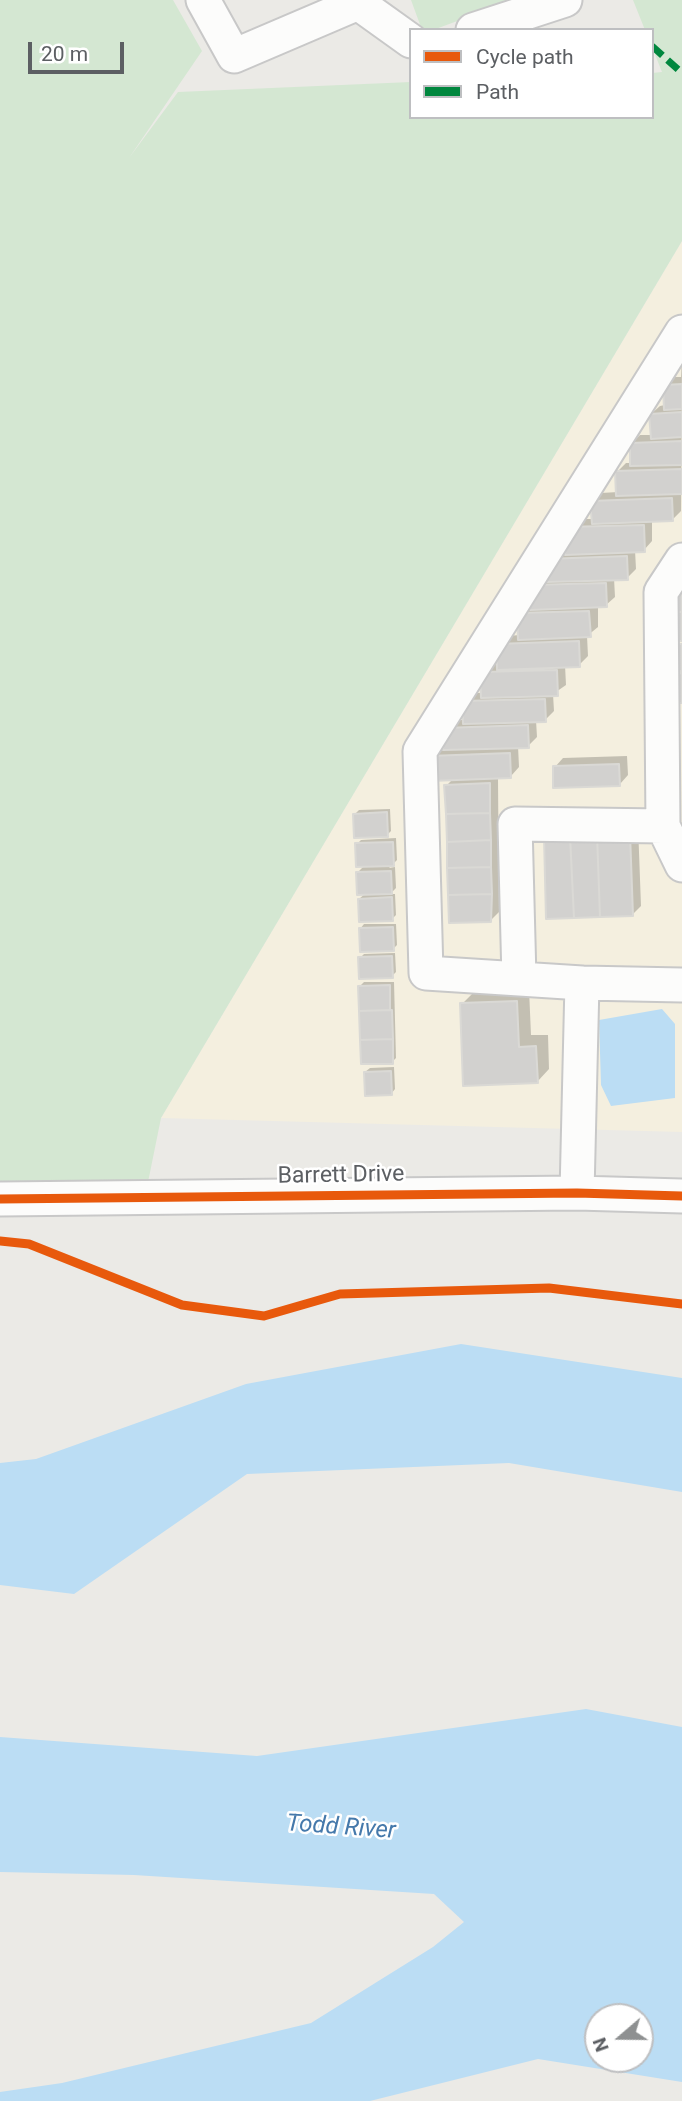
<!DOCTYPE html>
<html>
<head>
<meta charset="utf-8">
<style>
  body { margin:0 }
  #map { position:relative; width:682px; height:2101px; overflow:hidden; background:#ebeae6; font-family:Roboto,sans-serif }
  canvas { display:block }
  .legend { position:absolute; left:409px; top:28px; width:245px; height:91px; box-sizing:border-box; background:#fff; border:2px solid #bebfc1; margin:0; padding:9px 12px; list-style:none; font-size:21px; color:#5c5f63 }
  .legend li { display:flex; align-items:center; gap:14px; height:35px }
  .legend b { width:35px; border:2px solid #bebfc1 }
  .north { position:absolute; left:584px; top:2003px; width:70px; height:70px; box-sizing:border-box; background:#fff; border:2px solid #bebfc1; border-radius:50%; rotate:250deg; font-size:19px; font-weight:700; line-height:28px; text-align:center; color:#5c5f63 }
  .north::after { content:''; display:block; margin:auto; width:24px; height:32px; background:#8e9091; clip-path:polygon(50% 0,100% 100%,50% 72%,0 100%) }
  .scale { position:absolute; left:28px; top:42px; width:96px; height:32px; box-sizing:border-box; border:4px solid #5c5f63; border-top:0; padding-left:9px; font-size:21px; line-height:24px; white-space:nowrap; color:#5c5f63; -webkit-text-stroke:5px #fff; paint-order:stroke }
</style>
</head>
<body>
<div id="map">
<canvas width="682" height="2101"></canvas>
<ul class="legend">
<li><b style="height:9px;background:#e8590c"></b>Cycle path</li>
<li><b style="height:9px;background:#00873e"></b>Path</li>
</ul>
<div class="north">N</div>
<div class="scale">20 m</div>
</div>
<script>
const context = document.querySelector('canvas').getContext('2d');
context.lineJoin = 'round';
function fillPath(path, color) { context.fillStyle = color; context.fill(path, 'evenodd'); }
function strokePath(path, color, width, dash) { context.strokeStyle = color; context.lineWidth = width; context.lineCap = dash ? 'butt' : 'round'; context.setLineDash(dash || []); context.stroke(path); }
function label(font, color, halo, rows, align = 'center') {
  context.font = font + ' Roboto,sans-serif'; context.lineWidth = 5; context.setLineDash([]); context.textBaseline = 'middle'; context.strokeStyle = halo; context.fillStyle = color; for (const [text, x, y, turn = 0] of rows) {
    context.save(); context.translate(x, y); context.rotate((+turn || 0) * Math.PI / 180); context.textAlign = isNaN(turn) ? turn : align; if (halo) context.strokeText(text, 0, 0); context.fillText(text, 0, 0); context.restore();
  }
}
fillPath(new Path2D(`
  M682,241V1132L161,1118Z`), '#f4efdf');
fillPath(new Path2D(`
  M0,0H173L202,51L129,158L178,92L411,82V117H652V73L662,72L652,47V30H645L633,0H682V241L161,1118L145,1197L0,1199Z
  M411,0H514L433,30H422Z`), '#d4e7d2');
fillPath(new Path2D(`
  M662,1009L675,1024V1098L611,1106L601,1085L599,1020Z
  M461,1344L682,1378V1492L509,1463L247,1474L74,1594L0,1585V1463L36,1459L246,1384Z
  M586,1709L682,1727V2082L538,2059L370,2101H0V2092L62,2083L311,2023L433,1947L464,1922L434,1894L134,1875L0,1872V1737L257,1756ZM640,2017V2059H598V2017Z`), '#bbddf4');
fillPath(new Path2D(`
  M682,356L681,511L672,520H652V541L644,550H635L636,569L627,578H614L615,597L606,605L598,606V627L587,636L588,656L579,665H565L566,685L553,694L554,711L545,720H536L537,737L528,746H518L519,767L511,776L498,777L499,912L491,920L446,786L454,778L431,757L440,748H445L453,720H464L472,693H482L490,664H499L507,636L520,635L519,614L555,551H567L575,519H593L592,502L601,493L618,492L617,472L626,463H632L631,444L640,435H652L651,414L660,406L665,405L664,386L673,377H681Z
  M627,756L628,775L620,784L555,767L563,758Z
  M390,809L391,831L387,835L355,814L359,810Z
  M638,825L641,906L633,914L548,917L554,829Z
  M396,838L397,860L389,868L395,867L396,888L390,894H395L396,915L392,919L359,899L366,893L358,872L365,865L357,844L361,840Z
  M364,924H396L397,945L393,949L360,929Z
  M395,953L396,972L392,976L360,958L364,954Z
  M364,982H394L396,1058L392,1062L363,1063L360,986Z
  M529,989L531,1035H548L549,1069L537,1082L462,1004L475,991Z
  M394,1067L395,1089L391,1094L365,1072L370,1068Z`), '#0003');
const building = new Path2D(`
  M682,384V409L664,410L663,385Z
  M682,412V437L651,439L649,414Z
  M682,441V465L630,466V443Z
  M682,469V494L616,496L615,471Z
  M672,498L673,521L592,524L590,501Z
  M644,525L645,552L565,555V527Z
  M627,556L628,580L546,582L545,559Z
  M606,583L607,607L530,610L529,585Z
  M674,587H682V612H676Z
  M589,611L591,637L518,640L517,613Z
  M673,612H682V641H674Z
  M579,641L580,667L497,670L496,644Z
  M672,644H682V671L673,672Z
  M557,670L558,696L481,698L480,672Z
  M682,673V703H673L672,674Z
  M545,699L546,722L463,724L462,701Z
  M528,725L529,748L443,750V728Z
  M510,753L511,778L430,781L429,756Z
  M619,764L620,786L553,788V766Z
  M490,783V813L446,814L444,785Z
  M387,812L388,837L354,838L353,814Z
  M490,813L491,840L447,842L446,814Z
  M630,833L633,916L600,917L597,834Z
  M597,834L600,917L574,918L570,835Z
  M570,836L574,918L546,919L544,837Z
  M491,840V867L447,868V842Z
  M393,842L394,866L356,867L355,843Z
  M491,867L492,894L448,895L447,868Z
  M391,871L392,894L357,895L356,872Z
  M492,894L491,922L449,923L448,895Z
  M392,897L393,921L359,922L358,899Z
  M393,927L394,951L360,952L359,928Z
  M392,956L393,978L359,979L358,957Z
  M390,985V1010L359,1011L358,986Z
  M517,1001L519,1047L536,1046L538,1083L463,1086L460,1003Z
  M392,1010L393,1039L360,1040L359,1011Z
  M393,1039V1064H361L360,1040Z
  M391,1071L392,1095L365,1096L364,1072Z`);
fillPath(building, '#d2d1cf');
strokePath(building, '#dad9d5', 2);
const minor = new Path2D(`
  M203,0L234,56L358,3L411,41
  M473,30L565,0
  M663,826L682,865
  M519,979L515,824L663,826L661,592L682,560
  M582,983L682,985
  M577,1193L582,983L426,973L420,751L682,332
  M0,1199L577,1193L682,1196`);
strokePath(minor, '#c8c8c8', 37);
strokePath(minor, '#fcfcfb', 33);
strokePath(new Path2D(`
  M652,46L682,73`), '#00873e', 7, [14, 7]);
strokePath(new Path2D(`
  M0,1199L577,1193L682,1196
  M0,1241L29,1244L182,1305L264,1316L340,1294L549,1288L682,1304`), '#e8590c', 9);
label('23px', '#5c5f63', '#fff', [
  ["Barrett Drive",341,1176,-1]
]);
label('italic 24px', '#4579ab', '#fff', [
  ["Todd River",341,1828,4]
]);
</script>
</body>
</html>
